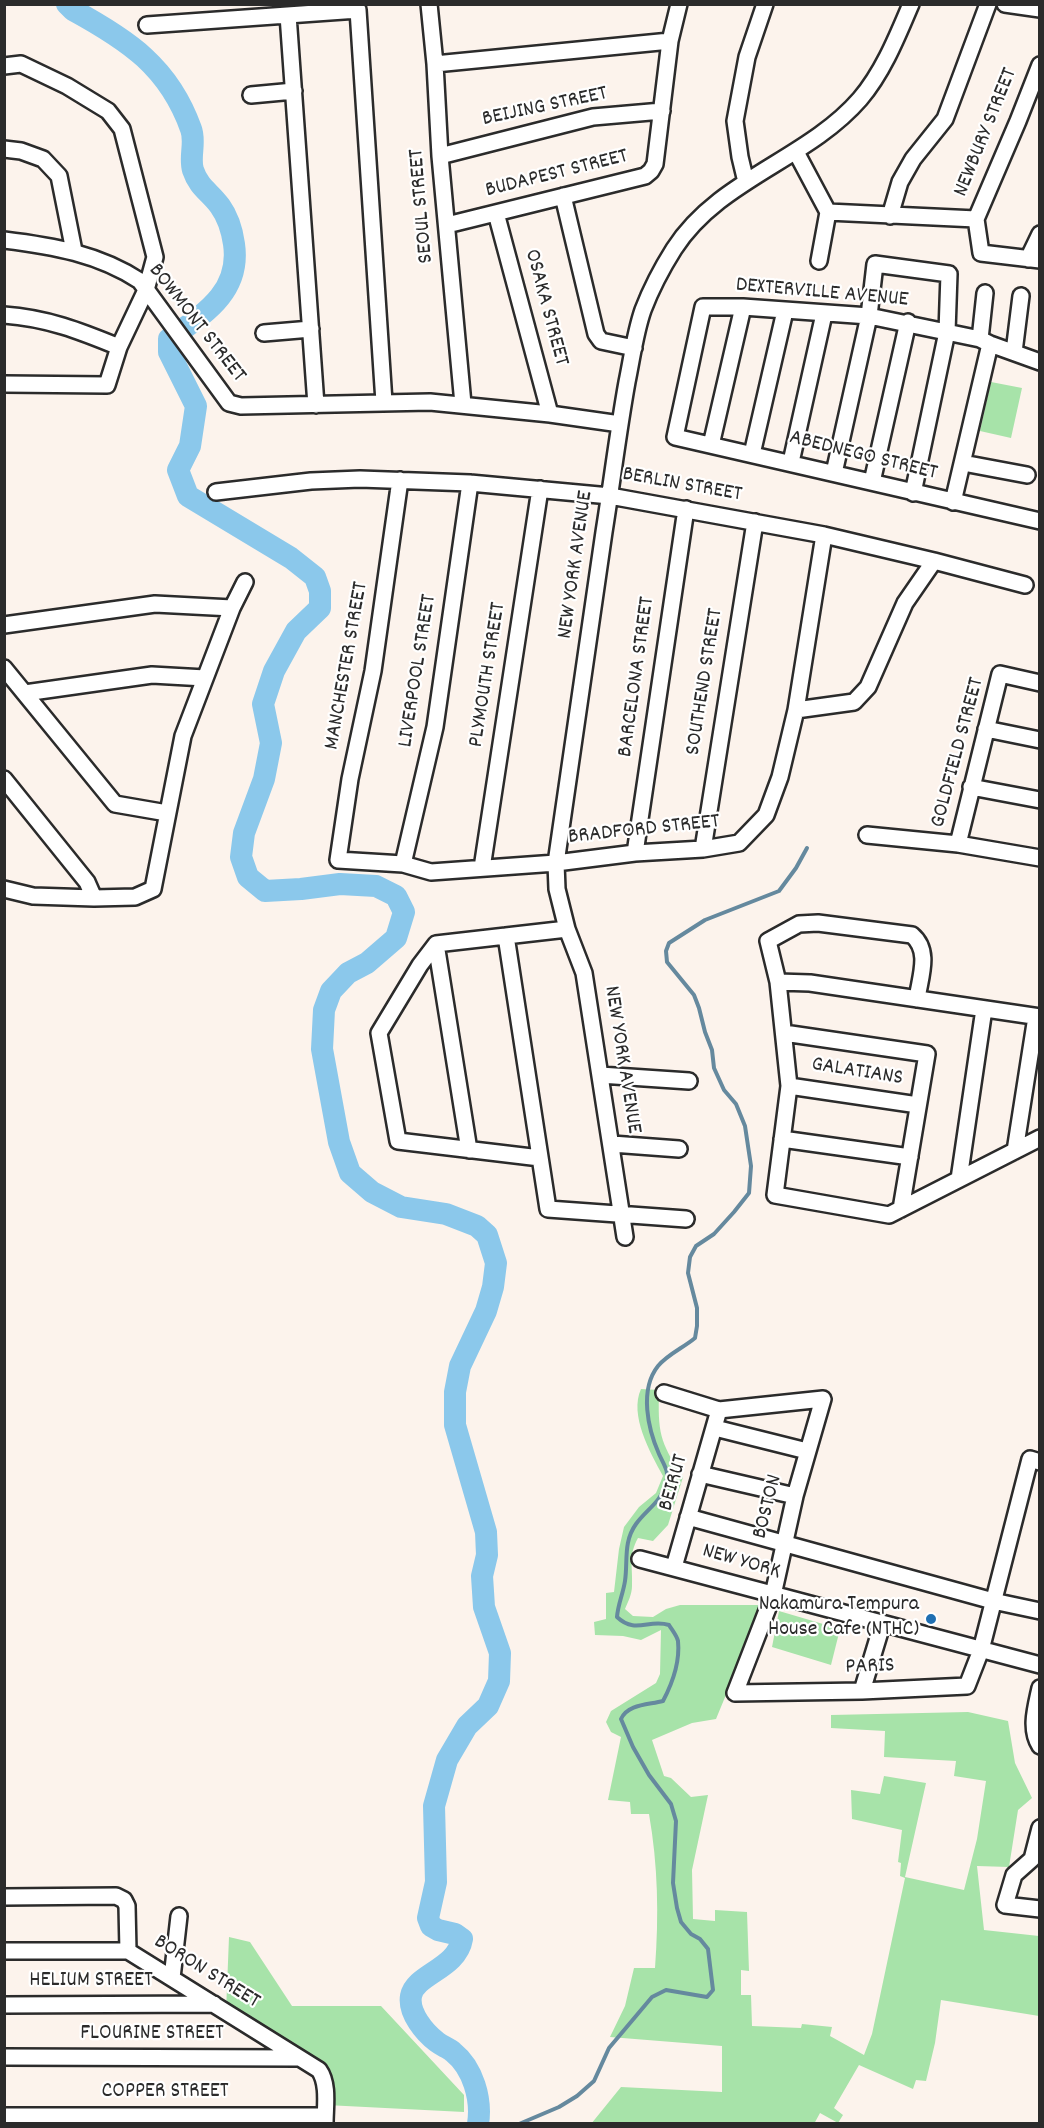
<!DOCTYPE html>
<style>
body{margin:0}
#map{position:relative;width:1044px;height:2128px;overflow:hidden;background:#fcf3ec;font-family:Dekko,sans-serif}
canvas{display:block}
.frame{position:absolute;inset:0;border:6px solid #2b2b2b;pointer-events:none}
</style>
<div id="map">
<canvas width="1044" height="2128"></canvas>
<div class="frame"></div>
</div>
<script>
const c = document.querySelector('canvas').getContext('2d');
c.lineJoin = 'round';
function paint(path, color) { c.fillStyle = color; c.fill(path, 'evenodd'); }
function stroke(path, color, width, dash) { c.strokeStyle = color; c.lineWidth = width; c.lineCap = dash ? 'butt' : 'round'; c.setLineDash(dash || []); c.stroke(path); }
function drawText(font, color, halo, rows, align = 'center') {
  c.font = font + ' Dekko,sans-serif'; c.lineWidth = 4.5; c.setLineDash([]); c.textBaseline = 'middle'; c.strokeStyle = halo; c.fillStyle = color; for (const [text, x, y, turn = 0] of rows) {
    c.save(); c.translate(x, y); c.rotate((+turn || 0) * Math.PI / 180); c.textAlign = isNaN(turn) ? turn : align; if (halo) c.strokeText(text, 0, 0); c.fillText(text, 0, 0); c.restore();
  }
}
const green = new Path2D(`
 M 991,382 L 1022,388 L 1011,438 L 980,431 Z
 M 641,1389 L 659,1390 C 658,1432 659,1441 683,1477 L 668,1525 L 653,1541 L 638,1538 C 628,1556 633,1566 632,1586 C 632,1594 628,1602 625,1609 L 633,1616 L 653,1617 L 666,1609 L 680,1605 L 763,1605 L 716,1719 L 692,1723 L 652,1740 L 664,1776 L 671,1778 L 691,1797 L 708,1795 L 692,1870 L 693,1919 L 715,1921 L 715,1910 L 747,1912 L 749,1971 L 741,1970 L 741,1995 L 751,1995 L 752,2026 L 801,2028 L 802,2024 L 832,2027 L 830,2036 L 864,2055 L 872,2034 L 905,1878 L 900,1876 L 901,1863 L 898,1862 L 902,1830 L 852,1819 L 851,1790 L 880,1794 L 884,1776 L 926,1783 L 905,1877 L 964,1890 L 977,1839 L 986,1781 L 954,1776 L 956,1761 L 884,1757 L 885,1731 L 831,1728 L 831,1715 L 968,1712 L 1008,1721 L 1015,1763 L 1032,1798 L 1018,1810 L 1009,1867 L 977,1866 L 984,1930 L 1039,1936 L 1039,2016 L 941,2000 L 935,2043 L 926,2081 L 916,2080 L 913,2089 L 859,2065 L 834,2108 L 843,2115 L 838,2123 L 820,2113 L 814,2124 L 591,2124 L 621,2087 L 722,2092 L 722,2046 L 610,2037 L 625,2006 L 634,1968 L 655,1968 C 659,1916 658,1865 649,1814 L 631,1814 L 630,1802 L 608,1800 L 621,1737 L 611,1732 L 606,1722 L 611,1711 L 656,1683 L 660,1674 L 661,1630 L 641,1640 L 623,1636 L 595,1635 L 594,1622 L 606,1619 L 606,1593 L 614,1592 L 619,1549 L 624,1527 L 639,1507 L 656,1493 L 663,1476 C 650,1452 629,1415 641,1389 Z
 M 779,1611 L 840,1629 L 831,1665 L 772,1647 Z
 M 229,1937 L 250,1942 L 292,2006 L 381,2006 L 464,2095 L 464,2112 L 326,2105 L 325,2076 L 226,2012 Z`);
const stream = new Path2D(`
 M 519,2124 L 559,2107 L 577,2096 L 594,2081 L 609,2048 L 652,1997 L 666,1990 L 707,1997 L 713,1990 L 708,1949 L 700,1939 L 691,1934 L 681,1922 L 677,1908 L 673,1883 L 676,1821 L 671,1804 L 649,1775 L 633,1747 L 621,1719 C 628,1704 648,1705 663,1701 C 672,1684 680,1661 678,1641 C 677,1636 672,1630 669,1625 C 649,1618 636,1635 617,1617 C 618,1604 623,1594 625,1581 C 628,1561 623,1542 636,1524 C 646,1510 661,1502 666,1484 C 670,1472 664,1465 659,1454 C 648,1429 639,1390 658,1366 C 668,1354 683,1348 695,1338 L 697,1326 L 697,1308 L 688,1273 L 690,1257 L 696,1246 L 714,1234 L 734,1212 L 749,1193 L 751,1166 L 745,1126 L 736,1104 L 724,1090 L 714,1068 L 712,1050 L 705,1032 L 699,1008 L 694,995 L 667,962 L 666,951 L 669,943 L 705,920 L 779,891 L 796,868 L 807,848`);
const river = new Path2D(`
 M 67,4 L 73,10 C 128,40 169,67 191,129 C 196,142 189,157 193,170 C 199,188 210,192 220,206 C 228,217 232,230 234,244 C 241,292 204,314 169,339 L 169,352 L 196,406 L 190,446 L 178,470 L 188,496 L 291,558 L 315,577 L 320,591 L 320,608 L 296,631 L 274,671 L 263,704 L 271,743 L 264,779 L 244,833 L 241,857 L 248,877 L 265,891 L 301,889 L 340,884 L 376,886 L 396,896 L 404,912 L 396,938 L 367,963 L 348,973 L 331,991 L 324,1010 L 322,1049 L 339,1142 L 350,1173 L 372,1192 L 401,1207 L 446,1214 L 477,1226 L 487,1235 L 496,1263 L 493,1287 L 486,1311 L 460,1366 L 455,1392 L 455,1425 L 486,1532 L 487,1555 L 482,1576 L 484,1607 L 500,1653 L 499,1681 L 488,1706 L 467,1726 L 447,1760 L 434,1806 L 436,1882 L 428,1918 L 431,1926 L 438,1930 L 455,1934 L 462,1939 C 457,1969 415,1974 411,1996 C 408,2013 425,2033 437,2042 C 442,2046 449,2048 453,2052 C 473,2068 482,2099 478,2124`);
const minor = new Path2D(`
 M 429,4 L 435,64 L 440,156 L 463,404
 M 1005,4 L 1040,9
 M 288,15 L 316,405
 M 147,25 L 358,10 L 384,402
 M 435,64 L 670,41
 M 4,66 L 21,64 L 67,86 L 108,111 L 122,129 L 155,257 L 146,290 L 119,347 L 107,385 L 4,384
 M 251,95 L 294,91
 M 4,149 L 21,151 L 43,159 L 59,176 L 74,251
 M 796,152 L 828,212 L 976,219
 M 440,156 L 593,117 L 662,111
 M 746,182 L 740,157 L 735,121 L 747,57 L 765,4
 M 563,196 L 596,334 L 601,341 L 634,348
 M 496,213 L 550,414
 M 890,216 L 900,182 L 913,159 L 945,119 L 988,4
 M 976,219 L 1018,121 L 1040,65
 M 976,219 L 981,253 L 1040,260
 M 447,225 L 645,176 L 651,171 L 655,164 L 670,41 L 679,4
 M 4,240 C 53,246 99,254 140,281 L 229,403 L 241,406 L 430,402 L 550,414 L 620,424
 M 1028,259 L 1040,234
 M 819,261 L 828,212
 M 4,315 C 47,318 80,331 119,347
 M 264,333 L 311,329
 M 980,339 L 985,293
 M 1014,352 L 1021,296
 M 1040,362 L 990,344 L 980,339 L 869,316 L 743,307 L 703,307 L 675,437 L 1040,521
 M 711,445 L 743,307
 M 752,454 L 785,311
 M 791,462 L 824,314
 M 963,463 L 1027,475
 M 834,473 L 869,316 L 875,264 L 949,274 L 947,332 L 913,493
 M 400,480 L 373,671 L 350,779 L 338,860 L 403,864 L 431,872 L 556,863 L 635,853 L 703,849 L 739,843 L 766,815 L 780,777 L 796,710 L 824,535
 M 872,482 L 908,322
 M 216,492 L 311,481 L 360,479 L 470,483 L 610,496 L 824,535 L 934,561 L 1025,585
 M 953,502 L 990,344
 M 4,625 L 155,604 L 232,608
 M 4,668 L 115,804 L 167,813
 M 25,693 L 152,675 L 205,678
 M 796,710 L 854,702 L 868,687 L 905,603 L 934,561
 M 986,729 L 1040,740
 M 4,779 L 87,882 L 94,898
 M 971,787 L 1040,800
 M 867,835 L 958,844 L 1040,858
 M 958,844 L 1000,674 L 1040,683
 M 703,849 L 755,522
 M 635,853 L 686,509
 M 403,864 L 435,727 L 470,483
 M 482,868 L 540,489
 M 4,889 L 33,896 L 94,898 L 135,897 L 153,889 L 183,736 L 232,608 L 245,582
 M 506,936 L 548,1209 L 686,1219
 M 436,944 L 469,1150
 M 778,982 L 810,983 L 1040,1017
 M 917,999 C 920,977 931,951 912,935 L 818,923 L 799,924 L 768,941 L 778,982 L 789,1086 L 775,1195 L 889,1215 L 1040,1138
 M 784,1033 L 927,1054 L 901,1209
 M 600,1075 L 689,1081
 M 789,1086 L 918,1105
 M 782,1139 L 910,1157
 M 612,1144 L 679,1149
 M 1015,1151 L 1036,1017
 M 540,1158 L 398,1141 L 379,1033 L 420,965 L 436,944 L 567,929
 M 959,1179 L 984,1009
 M 625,1237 L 584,973 L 567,929 L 557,889 L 556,863 C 572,753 588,642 604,532 C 612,482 618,432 627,382 C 632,358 635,333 643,310 C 651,289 662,268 674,249 C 719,179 807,160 860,99 C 883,72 897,37 911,4
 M 664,1393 L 719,1410 L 823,1399 L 795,1496 L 773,1595 L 735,1693 L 862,1691 L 967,1686 L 981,1650 L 1030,1459 L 1040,1462
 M 715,1428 L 807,1451
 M 700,1474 L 795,1496
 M 688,1517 L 993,1601 L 1040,1611
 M 640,1559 L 1040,1665
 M 674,1567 L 719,1410
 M 1040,1688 C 1036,1707 1029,1729 1040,1746
 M 862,1691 L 882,1625
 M 1040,1828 L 1032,1859 L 1014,1875 L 1005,1905 L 1040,1909
 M 4,1897 L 116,1896 L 124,1900 L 127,1906 L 128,1951
 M 4,1951 L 128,1951 L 319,2070 C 329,2084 325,2107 325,2124
 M 172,1978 L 179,1916
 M 4,2005 L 214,2004
 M 4,2057 L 298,2058
 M 4,2116 L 325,2116`);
const markers = [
 [931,1619,6,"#1f6fb2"]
];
const streetNames = [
 ["BEIJING STREET",545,108,-12],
 ["NEWBURY STREET",987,133,-68],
 ["BUDAPEST STREET",557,175,-14],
 ["SEOUL STREET",423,206,-95],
 ["DEXTERVILLE AVENUE",822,294,5],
 ["OSAKA STREET",545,308,75],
 ["BOWMONT STREET",196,324,52],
 ["ABEDNEGO STREET",863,457,14],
 ["BERLIN STREET",682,486,10],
 ["NEW YORK AVENUE",577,565,-82],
 ["MANCHESTER STREET",348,666,-80],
 ["LIVERPOOL STREET",419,671,-81],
 ["PLYMOUTH STREET",489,675,-81],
 ["BARCELONA STREET",638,677,-82],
 ["SOUTHEND STREET",706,682,-81],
 ["GOLDFIELD STREET",959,753,-75],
 ["BRADFORD STREET",644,831,-6],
 ["NEW YORK AVENUE",621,1060,81],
 ["GALATIANS",857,1073,9],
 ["BEIRUT",675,1483,-74],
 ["BOSTON",769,1507,-76],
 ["NEW YORK",741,1563,16],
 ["PARIS",870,1668,-2],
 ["BORON STREET",206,1973,32],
 ["HELIUM STREET",91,1982],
 ["FLOURINE STREET",152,2035],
 ["COPPER STREET",165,2093]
];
const poiNames = [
 ["Nakamura Tempura",919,1606],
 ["House Cafe (NTHC)",919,1631]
];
paint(green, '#a7e3a9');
stroke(stream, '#65899e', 4);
stroke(river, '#8bc8eb', 22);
stroke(minor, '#2b2b2b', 20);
stroke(minor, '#fff', 15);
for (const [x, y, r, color] of markers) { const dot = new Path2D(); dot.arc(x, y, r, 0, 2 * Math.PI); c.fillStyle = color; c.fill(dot); stroke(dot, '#fff', 2); }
drawText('22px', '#2b2b2b', '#fff', streetNames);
drawText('22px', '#2b2b2b', '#fff', poiNames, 'right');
</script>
